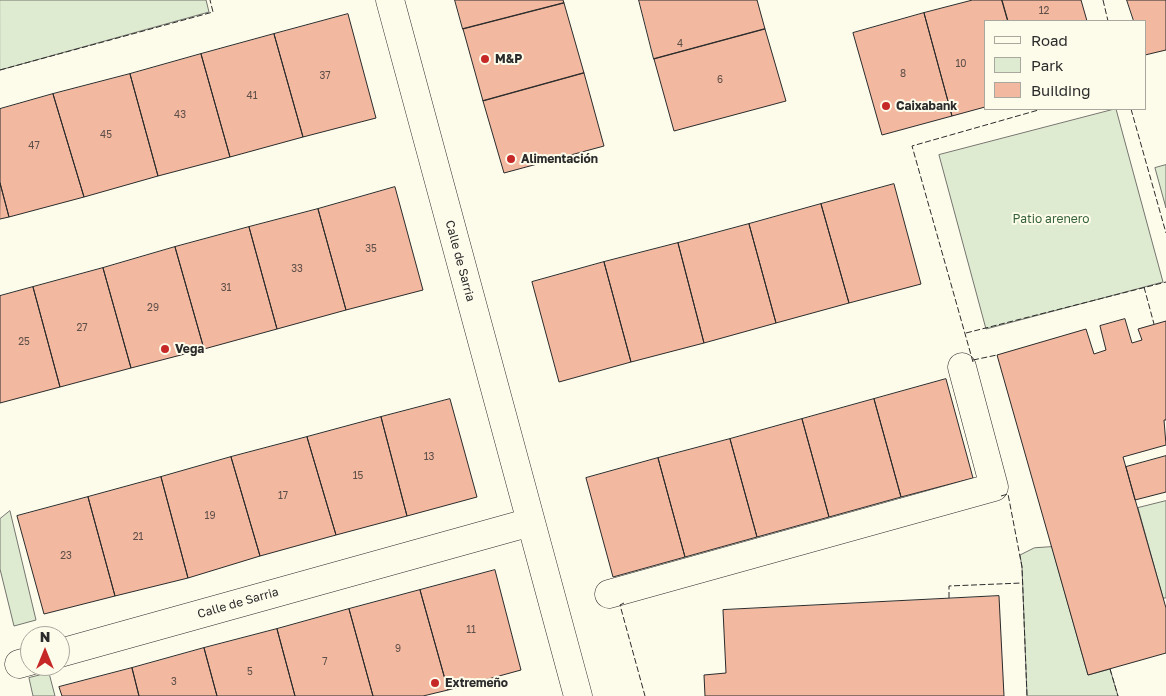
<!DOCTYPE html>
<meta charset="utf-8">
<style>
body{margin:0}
#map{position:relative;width:1166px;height:696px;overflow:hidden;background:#fdfbea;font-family:"Golos Text",sans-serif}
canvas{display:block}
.legend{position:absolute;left:984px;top:20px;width:162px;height:90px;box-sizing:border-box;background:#fdfbea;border:1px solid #a9a89e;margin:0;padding:6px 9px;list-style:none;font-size:15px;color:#2b2b2b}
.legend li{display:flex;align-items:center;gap:10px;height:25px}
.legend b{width:25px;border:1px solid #a9a89e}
.north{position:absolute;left:20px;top:626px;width:50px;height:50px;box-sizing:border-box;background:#fdfbea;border:1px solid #a9a89e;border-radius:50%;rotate:0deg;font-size:14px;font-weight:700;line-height:20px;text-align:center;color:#2b2b2b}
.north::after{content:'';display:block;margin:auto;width:18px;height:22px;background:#c62828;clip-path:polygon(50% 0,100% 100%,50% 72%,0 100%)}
</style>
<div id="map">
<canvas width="1166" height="696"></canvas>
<ul class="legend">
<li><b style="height:6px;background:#fdfbea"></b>Road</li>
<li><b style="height:14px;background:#deebd1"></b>Park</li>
<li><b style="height:14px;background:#f2b8a0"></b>Building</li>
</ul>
<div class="north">N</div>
</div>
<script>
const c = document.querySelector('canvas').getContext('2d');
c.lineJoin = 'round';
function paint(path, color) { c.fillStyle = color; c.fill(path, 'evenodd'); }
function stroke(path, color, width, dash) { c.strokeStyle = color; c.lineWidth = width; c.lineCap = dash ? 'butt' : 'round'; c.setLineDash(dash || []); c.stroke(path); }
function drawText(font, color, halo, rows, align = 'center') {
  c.font = font + ' "Golos Text",sans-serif'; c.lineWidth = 4; c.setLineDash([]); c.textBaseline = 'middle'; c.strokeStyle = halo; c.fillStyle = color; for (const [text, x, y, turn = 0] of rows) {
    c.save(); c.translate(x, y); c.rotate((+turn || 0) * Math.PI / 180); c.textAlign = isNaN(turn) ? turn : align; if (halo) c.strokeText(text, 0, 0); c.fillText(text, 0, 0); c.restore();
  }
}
const green = new Path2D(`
 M 0,0 L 206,0 L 209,12 L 0,70 Z
 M 1116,109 L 1163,282 L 986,329 L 939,155 Z
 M 1166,165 L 1166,208 L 1155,168 Z
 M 1166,501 L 1166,598 L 1163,598 L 1138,508 Z
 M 10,511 L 36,620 L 14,626 L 0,569 L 0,519 Z
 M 1052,547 L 1088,675 L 1110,669 L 1118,696 L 1027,696 L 1022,567 L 1020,555 L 1034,548 Z
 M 49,673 L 55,696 L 33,696 L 29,678 Z`);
const building = new Path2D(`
 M 455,0 L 563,0 L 564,3 L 463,29 Z
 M 639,0 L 757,0 L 765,29 L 654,59 Z
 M 973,0 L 1002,0 L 1008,21 L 985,21 L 985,107 L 952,116 L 924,13 Z
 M 1002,0 L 1081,0 L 1087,21 L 1008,21 Z
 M 1127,0 L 1166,0 L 1166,50 L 1145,55 L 1145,21 L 1134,21 Z
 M 564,3 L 584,73 L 483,101 L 463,29 Z
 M 924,13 L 952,116 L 882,135 L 853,33 Z
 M 348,14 L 376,118 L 303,137 L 274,34 Z
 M 765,29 L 786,101 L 674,131 L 654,59 Z
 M 274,34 L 303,137 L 230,157 L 201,54 Z
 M 201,54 L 230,157 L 158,176 L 130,74 Z
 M 584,73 L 604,146 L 504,173 L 483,101 Z
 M 130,74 L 158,176 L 84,197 L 53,94 Z
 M 53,94 L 84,197 L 9,217 L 0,183 L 0,109 Z
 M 0,183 L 9,217 L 0,219 Z
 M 894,184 L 921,284 L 849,303 L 821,204 Z
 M 395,187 L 423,290 L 346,310 L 318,209 Z
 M 821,204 L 849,303 L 776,323 L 749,224 Z
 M 318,209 L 346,310 L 277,329 L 249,227 Z
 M 749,224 L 776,323 L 704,343 L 678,243 Z
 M 249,227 L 277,329 L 204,349 L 175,247 Z
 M 678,243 L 704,343 L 631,362 L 604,262 Z
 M 175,247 L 204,349 L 131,368 L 103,268 Z
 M 604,262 L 631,362 L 559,382 L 532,282 Z
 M 103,268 L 131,368 L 60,387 L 33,287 Z
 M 33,287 L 60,387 L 0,403 L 0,296 Z
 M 1125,319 L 1132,343 L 1142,340 L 1138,329 L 1166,321 L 1166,420 L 1164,420 L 1166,445 L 1123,457 L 1166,608 L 1166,653 L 1088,675 L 997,355 L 1086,329 L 1094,354 L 1106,350 L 1100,326 Z
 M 946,379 L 973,478 L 901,497 L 874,399 Z
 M 450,399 L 477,497 L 407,516 L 381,417 Z
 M 874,399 L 901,497 L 829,517 L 802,419 Z
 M 381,417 L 407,516 L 336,535 L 307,437 Z
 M 802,419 L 829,517 L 757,537 L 730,439 Z
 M 307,437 L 336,535 L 260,556 L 231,457 Z
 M 730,439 L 757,537 L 685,557 L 658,458 Z
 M 1166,456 L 1166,492 L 1135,500 L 1126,467 Z
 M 231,457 L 260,556 L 188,578 L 161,477 Z
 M 658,458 L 685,557 L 613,577 L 586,478 Z
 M 161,477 L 188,578 L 115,596 L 88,497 Z
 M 88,497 L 115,596 L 44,614 L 17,516 Z
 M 495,570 L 521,670 L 448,690 L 420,590 Z
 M 420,590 L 448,690 L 423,696 L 373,696 L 349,609 Z
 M 999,596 L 1004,696 L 705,696 L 704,675 L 726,673 L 723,610 Z
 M 349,609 L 373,696 L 295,696 L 277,629 Z
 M 277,629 L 295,696 L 217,696 L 204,648 Z
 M 204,648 L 217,696 L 139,696 L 132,668 Z
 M 132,668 L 139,696 L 62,696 L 59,687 Z`);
const minor = new Path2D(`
 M 390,0 L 578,696
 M 609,594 L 994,487 L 962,367
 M 60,653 L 531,522
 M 19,664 L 30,661`);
const fence = new Path2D(`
 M 1103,0 L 1108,21
 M 0,70 L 213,12 L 210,0
 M 1131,109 L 1166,233
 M 1144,287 L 1154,324
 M 966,333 L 1166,282
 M 973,360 L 997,355
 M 973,362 L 912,146 L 1042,109
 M 1001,496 L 1008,494 L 1022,567 L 1027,696
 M 949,598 L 949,586 L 1022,583
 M 624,603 L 620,605 L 645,696
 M 1110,669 L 1118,696`);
const markers = [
 [485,59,5,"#c62828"],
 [886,106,5,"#c62828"],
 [511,159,5,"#c62828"],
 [165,349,5,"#c62828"],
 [435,683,5,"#c62828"]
];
const numberNames = [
 ["12",1044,11],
 ["4",680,44],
 ["10",961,64],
 ["8",903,74],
 ["37",325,76],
 ["6",720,80],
 ["41",252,96],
 ["43",180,115],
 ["45",106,135],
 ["47",34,146],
 ["35",371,249],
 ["33",297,269],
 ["31",226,288],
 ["29",153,308],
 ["27",82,328],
 ["25",24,342],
 ["13",429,457],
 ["15",358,476],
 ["17",283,496],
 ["19",210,516],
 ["21",138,537],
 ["23",66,556],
 ["11",471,630],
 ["9",398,649],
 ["7",325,662],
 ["5",250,672],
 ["3",174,682]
];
const poiNames = [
 ["M&P",495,59],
 ["Caixabank",896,106],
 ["Alimentación",521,159],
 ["Vega",175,349],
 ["Extremeño",445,683]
];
const parkNames = [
 ["Patio arenero",1051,219]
];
const streetNames = [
 ["Calle de Sarria",460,261,75],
 ["Calle de Sarria",238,603,-16]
];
paint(green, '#deebd1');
stroke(green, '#74746e', 1);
paint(building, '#f2b8a0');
stroke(building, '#2b2b2b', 1);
stroke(minor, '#2b2b2b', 29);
stroke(minor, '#fdfbea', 28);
stroke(fence, '#2b2b2b', 1, [6, 2.5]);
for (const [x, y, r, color] of markers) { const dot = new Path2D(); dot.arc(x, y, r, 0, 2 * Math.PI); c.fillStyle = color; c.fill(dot); stroke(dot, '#fdfbea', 2); }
drawText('10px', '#5d4e48', null, numberNames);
drawText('bold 12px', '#2b2b2b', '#fdfbea', poiNames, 'left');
drawText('12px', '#34623c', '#fdfbea', parkNames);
drawText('12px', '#2b2b2b', '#fdfbea', streetNames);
</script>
